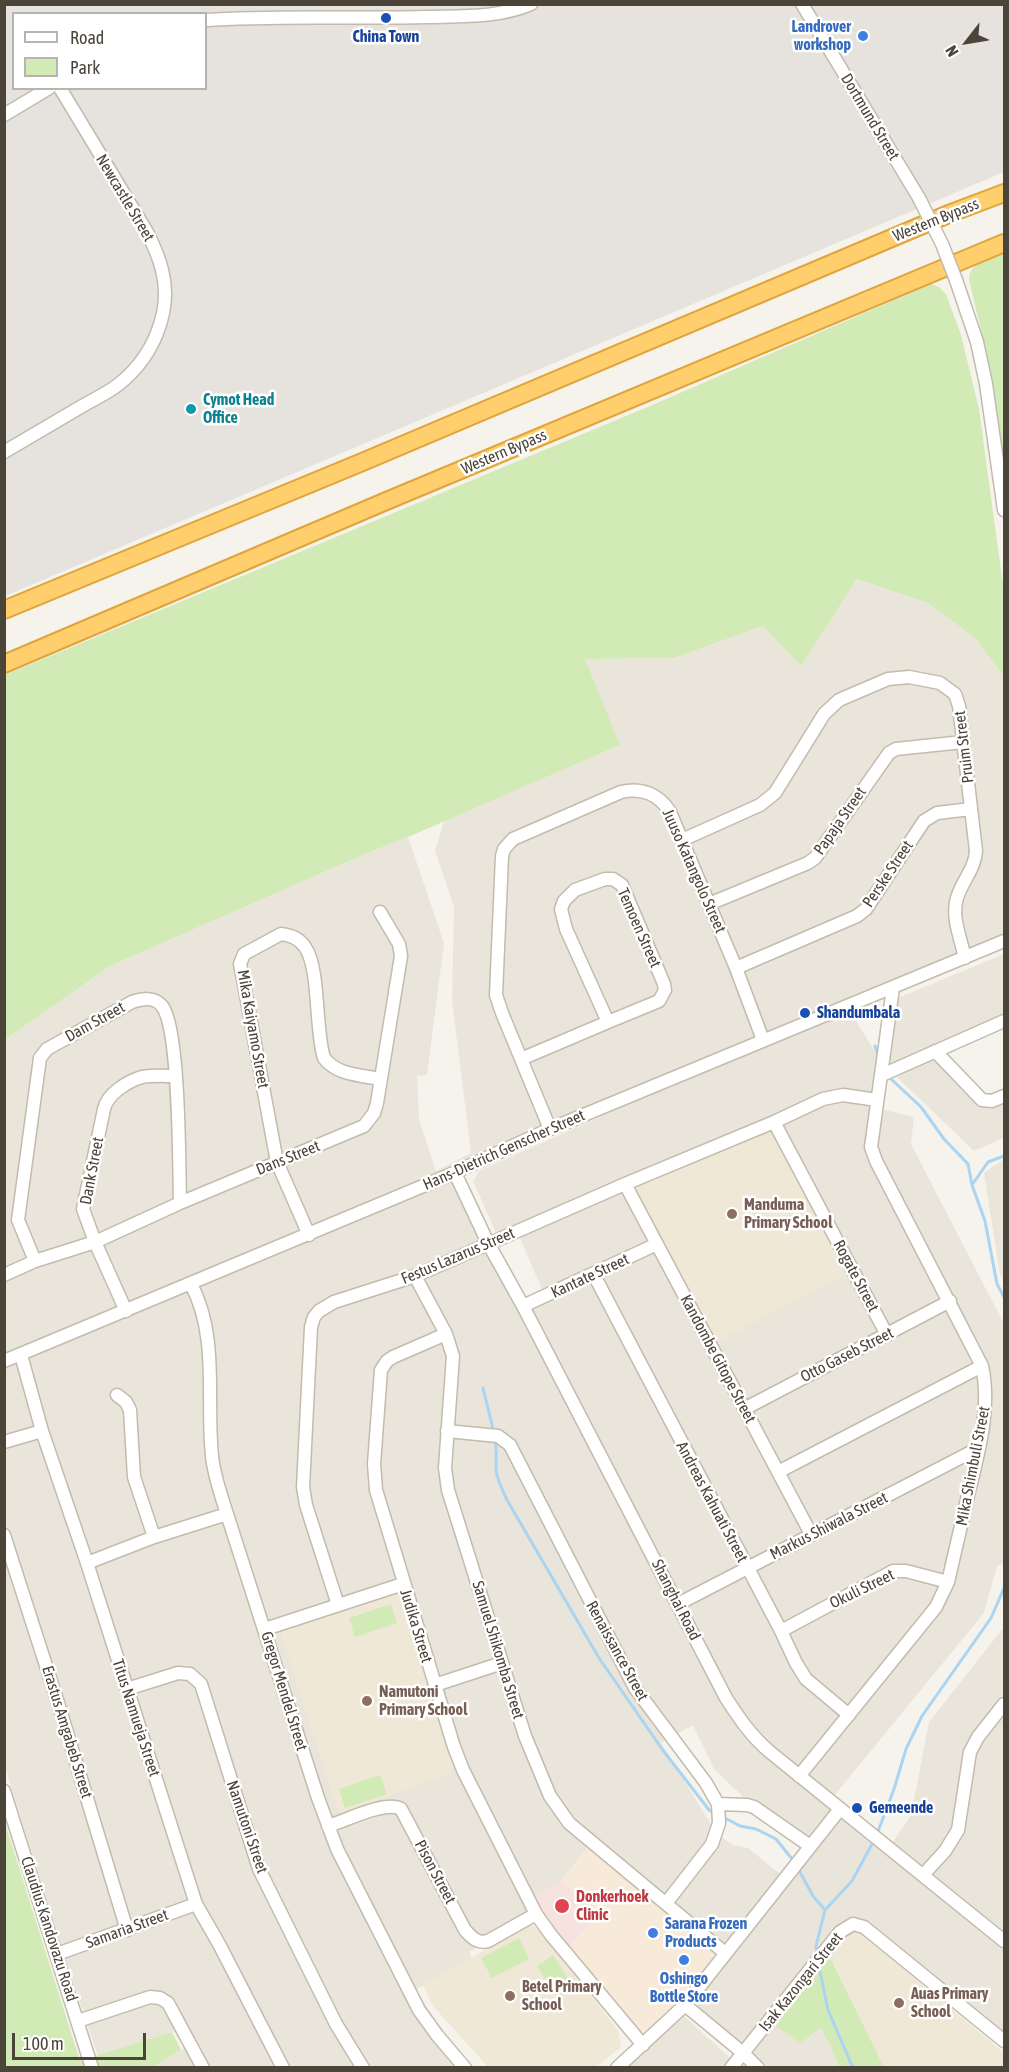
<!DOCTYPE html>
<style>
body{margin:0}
#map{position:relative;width:1009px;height:2072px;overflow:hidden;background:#f6f3ec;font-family:"Asap Condensed",sans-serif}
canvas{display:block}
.frame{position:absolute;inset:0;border:6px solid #4b4439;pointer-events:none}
.legend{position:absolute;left:12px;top:12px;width:195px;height:78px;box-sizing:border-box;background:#fff;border:2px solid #b7b4b0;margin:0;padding:8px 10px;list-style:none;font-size:18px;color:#4b4439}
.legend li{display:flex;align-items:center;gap:12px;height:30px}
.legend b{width:30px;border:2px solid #b7b4b0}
.north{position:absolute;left:937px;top:12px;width:60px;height:60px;-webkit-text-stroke:4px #fff;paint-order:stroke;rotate:239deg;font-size:16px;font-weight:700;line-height:24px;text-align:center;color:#4b4439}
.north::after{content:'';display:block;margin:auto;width:21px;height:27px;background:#4b4439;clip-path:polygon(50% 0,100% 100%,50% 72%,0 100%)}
.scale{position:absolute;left:12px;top:2033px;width:134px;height:27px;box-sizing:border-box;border:3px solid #4b4439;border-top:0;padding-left:8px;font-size:18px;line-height:21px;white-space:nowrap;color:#4b4439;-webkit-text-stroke:4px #fff;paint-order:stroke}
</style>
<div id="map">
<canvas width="1009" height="2072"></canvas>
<div class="frame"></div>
<ul class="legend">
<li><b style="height:8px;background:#fff"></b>Road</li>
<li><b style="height:16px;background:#d2eab5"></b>Park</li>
</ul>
<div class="north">N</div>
<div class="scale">100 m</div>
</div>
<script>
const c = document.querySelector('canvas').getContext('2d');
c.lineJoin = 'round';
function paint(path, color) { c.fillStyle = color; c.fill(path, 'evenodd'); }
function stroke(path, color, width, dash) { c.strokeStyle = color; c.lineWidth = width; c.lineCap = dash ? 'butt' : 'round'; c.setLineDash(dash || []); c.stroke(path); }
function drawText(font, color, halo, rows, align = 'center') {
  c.font = font + ' "Asap Condensed",sans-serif'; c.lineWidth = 5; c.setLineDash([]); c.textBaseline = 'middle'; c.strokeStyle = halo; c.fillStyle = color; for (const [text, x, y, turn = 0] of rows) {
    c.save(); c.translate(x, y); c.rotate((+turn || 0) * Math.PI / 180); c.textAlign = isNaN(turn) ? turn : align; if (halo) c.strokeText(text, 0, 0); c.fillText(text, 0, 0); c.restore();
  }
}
const residential = new Path2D(`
 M 857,579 L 928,603 L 975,638 L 1004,677 L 1004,936 L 765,1034 L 455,1173 L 741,1721 L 840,1809 L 810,1846 L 754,1807 L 714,1769 L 693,1725 L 661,1743 L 717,1834 L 733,1845 L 748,1848 L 785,1878 L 728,1948 L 592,1842 L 562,1880 L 529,1899 L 536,1914 L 469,1952 L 472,1958 L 412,1992 L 465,2067 L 157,2067 L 155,2065 L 190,2045 L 181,2029 L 98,2056 L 59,1941 L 5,1767 L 4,1049 L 6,1039 L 110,966 L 365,854 L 408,837 L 444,943 L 427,1075 L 417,1076 L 419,1119 L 436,1171 L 471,1153 L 452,1001 L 454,907 L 435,851 L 444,821 L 620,745 L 584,659 L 674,658 L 763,626 L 801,666 Z
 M 1004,954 L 1004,1016 L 888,1069 L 898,998 Z
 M 850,1011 L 878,1057 L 876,1108 L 914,1117 L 911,1144 L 1004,1324 L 1004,1562 L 997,1566 L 984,1613 L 833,1797 L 770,1748 L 745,1716 L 717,1670 L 529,1309 L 547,1301 L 515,1226 L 496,1233 L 473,1181 L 479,1171 L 678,1082 Z
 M 935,1058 L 975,1098 L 995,1108 L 1004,1104 L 1004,1138 L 974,1151 L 895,1075 Z
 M 1004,1159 L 1004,1282 L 1000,1274 L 984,1173 Z
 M 1004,1627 L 1004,1934 L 892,1843 L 911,1815 L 929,1722 Z
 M 842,1815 L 1004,1947 L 1004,2042 L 864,1927 L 843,1929 L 819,2027 L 831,2047 L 839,2067 L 767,2067 L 751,2051 L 692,2003 Z
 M 683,2015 L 731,2059 L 732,2068 L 624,2068 Z`);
const commercial = new Path2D(`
 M 588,1846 L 716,1955 L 652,2031 L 638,2032 L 569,1948 L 597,1915 L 562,1880 Z`);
const industrial = new Path2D(`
 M 5,5 L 1004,5 L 1004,172 L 5,596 ZM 14,14 L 206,14 L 206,88 L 14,88 Z`);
const education = new Path2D(`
 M 774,1122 L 854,1271 L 710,1345 L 625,1184 Z
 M 394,1593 L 401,1597 L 454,1766 L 451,1773 L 341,1813 L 337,1809 L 281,1635 L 283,1629 Z
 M 530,1925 L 538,1928 L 618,2030 L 621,2047 L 596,2067 L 488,2067 L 433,2006 L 423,1985 Z
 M 855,1932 L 862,1934 L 1004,2053 L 1004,2067 L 884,2067 L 829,1954 L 844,1937 Z`);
const medical = new Path2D(`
 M 562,1880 L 597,1915 L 569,1948 L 554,1935 L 532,1897 Z`);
const green = new Path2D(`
 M 1004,253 L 1004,459 L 989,363 L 969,280 C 969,262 990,259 1004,253 Z
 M 931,284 L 939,287 L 946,294 L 961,335 L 979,409 L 1004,593 L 1004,677 L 975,638 L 928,603 L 857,579 L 801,666 L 763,626 L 674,658 L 585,659 L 620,745 L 408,837 L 365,854 L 110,966 L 6,1039 L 5,1049 L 5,675 L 650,406 Z
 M 391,1604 L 397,1623 L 355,1637 L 349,1618 Z
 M 380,1775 L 387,1794 L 345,1808 L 339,1789 Z
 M 4,1820 L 80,2061 L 172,2032 L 181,2050 L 156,2065 L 157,2067 L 5,2067 Z
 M 519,1938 L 529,1959 L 492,1978 L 481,1958 Z
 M 826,1949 L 884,2067 L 839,2067 L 831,2047 L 820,2028 L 800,2043 L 769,2021 Z
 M 553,1955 L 574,1988 L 558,1999 L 537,1966 Z`);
const stream = new Path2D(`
 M 875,1046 L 879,1058
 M 891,1079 L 921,1107 L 944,1139 L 968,1164 L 972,1185 L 985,1221 L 997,1284 L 1004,1297
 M 972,1185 L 988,1162 L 1004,1156
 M 483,1388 L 494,1433
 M 495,1439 C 497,1449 496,1458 496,1468 C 496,1479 503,1490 507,1500 L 599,1658 L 662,1749 L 709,1810 L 715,1813
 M 723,1817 L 740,1826 L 756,1829 L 776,1839 L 792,1859
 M 877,1834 L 894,1789 L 906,1749 L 922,1716 L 991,1618 L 1004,1588
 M 800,1872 L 813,1896 L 825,1910
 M 817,1954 L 816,1946 L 825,1910 L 852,1881 L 872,1844
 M 819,1967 L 828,2010 L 853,2068`);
const minor = new Path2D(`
 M 802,4 L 919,198
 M 206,20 C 279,15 353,19 427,17 C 462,16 498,18 531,4
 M 4,115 L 49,88
 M 956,280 L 977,342 L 986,384 L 1004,510
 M 4,452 C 31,436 57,421 84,405 C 95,399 109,392 119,384 C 152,358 173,312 162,270 C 159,257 153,244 147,232 L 60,88
 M 682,840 L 760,805 L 775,793 L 824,714 L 839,700 L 888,679 L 909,677 L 940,683 L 955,694 L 959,706 L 976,851 C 975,869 962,881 957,898 C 951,917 961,939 965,958
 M 605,879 L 613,879 L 622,885 L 664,984 L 665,990 L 659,1001 L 608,1022 L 566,929 L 561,909 L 564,901 L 575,890 Z
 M 709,904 L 808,863 L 815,858 L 889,753 L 896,749 L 963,742
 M 736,968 L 857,916 L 866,909 L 924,821 L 937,813 L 971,809
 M 935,1051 L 982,1100 L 992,1101 L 1004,1096
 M 521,1059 L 608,1022
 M 882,1075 L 1004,1021
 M 774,1122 L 887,1335
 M 550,1129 L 502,1013 L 496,995 L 502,856 L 504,849 L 513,839 L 621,792 C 641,787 659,794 670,812 L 736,968 L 763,1040
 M 455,1173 L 488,1243 L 523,1306 L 726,1698 C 739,1718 751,1736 770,1752 L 1004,1941
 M 625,1184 L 811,1534
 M 309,1235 L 277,1162 L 242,974 L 240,964 L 244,954 L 281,934 C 291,935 299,938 305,947 C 320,968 315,1030 324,1058 C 337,1075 360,1075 380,1079
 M 35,1261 L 18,1220 L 40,1058 L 47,1049 L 132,1002 C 142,999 154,996 162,1006 C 180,1028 179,1168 180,1203
 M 4,1275 L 35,1261 L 95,1242 L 180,1203 L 364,1126 L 374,1113 L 377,1103 L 401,956 L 399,944 L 380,912
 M 594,1275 L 781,1631 L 796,1663 L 806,1679 L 849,1715
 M 415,1276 L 446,1334 L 453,1356 L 445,1468 L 448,1490 L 525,1736 L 550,1796 L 569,1823 L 725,1953
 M 191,1284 C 219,1337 206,1398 212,1456 C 214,1476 221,1495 227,1514 L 318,1798 L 337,1849 L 419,2010 L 437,2035 L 465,2068
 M 523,1306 L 657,1244
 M 126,1311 L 95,1242 L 83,1209 L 104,1109 C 107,1094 128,1081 142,1077 C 153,1075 165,1076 176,1076
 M 446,1334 L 393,1357 L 387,1361 L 381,1370 L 374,1464 L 376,1490 L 454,1747 L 463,1770 L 536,1914 L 551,1935 L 643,2045
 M 21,1355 L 42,1431 L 87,1563 L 196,1904 L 219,1944 L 283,2068
 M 4,1361 L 447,1176 L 550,1129 L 1004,941
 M 117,1395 L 126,1402 L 130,1410 L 134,1477 L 154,1537
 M 744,1409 L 950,1301
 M 447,1431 L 498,1436 L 510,1445 L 635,1688 L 706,1783 L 718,1804 L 719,1823 L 712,1844 L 667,1902
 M 4,1442 L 42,1431
 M 778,1472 L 982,1366
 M 4,1535 L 58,1703 L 127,1930
 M 87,1563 L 154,1537 L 227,1514
 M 678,1604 L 979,1448
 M 338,1605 L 306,1505 L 303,1487 L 311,1327 L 314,1317 L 319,1311 L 334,1302 L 415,1276 L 625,1184 L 774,1122 L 823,1099 L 843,1095 L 877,1100
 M 265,1629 L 403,1584
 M 781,1631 L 893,1571 L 906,1571 L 948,1582
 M 435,1685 L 502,1663
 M 127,1689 L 178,1673 L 190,1674 L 201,1684 L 259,1869 L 336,2024 L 363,2068
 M 799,1776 L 936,1607 L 948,1582 C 955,1551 962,1521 969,1491 C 979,1451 991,1407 982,1366 L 876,1161 L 871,1147 L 893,988
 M 4,1791 L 92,2068
 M 718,1804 L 747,1805 L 754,1807 L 810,1846
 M 328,1826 C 345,1821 386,1800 401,1809 L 465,1930 C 472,1938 478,1944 488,1941 L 536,1914
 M 923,1875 L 945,1851 L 958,1830 L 970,1752 L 978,1737 L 1004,1704
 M 57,1954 L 196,1904
 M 685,2005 L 743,2053 L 758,2068
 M 78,2021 L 150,1997 L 160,1998 L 168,2003 L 203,2068
 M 617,2068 L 685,2005 L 840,1809
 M 731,2068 L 840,1932 L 853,1924 L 864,1927 L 1004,2041`);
const highway = new Path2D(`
 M 4,610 L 360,463 L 951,213 L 1004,193
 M 4,664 L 384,502 L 1004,243`);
const minorBridge = new Path2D(`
 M 919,198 L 942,244 L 956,280`);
const markers = [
 [386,18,6,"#1a4fb4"],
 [863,36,6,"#3f7fe0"],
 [191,409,6,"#0f9aa8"],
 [805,1013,6,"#1a4fb4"],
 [732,1214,6,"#8d6e63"],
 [367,1701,6,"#8d6e63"],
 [857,1808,6,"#1a4fb4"],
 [562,1906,8,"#e0444e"],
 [653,1933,6,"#3f7fe0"],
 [684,1960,6,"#3f7fe0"],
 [510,1996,6,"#8d6e63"],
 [899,2003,6,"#8d6e63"]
];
const shopNames = [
 ["Landrover",851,27],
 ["workshop",851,45],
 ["Sarana Frozen",665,1924,"left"],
 ["Products",665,1942,"left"],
 ["Oshingo",684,1979,"center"],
 ["Bottle Store",684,1997,"center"]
];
const transitNames = [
 ["China Town",386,37,"center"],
 ["Shandumbala",817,1013],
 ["Gemeende",869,1808]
];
const streetNames = [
 ["Dortmund Street",870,117,59],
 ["Newcastle Street",125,198,59],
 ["Western Bypass",936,220,-22],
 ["Western Bypass",504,452,-23],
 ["Pruim Street",964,747,-97],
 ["Papaja Street",840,821,-55],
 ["Juuso Katangolo Street",694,871,66],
 ["Perske Street",888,874,-56],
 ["Temoen Street",639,928,66],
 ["Dam Street",95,1022,-29],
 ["Mika Kaiyamo Street",253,1029,80],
 ["Hans-Dietrich Genscher Street",504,1150,-24],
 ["Dans Street",288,1158,-22],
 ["Dank Street",92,1171,-79],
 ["Festus Lazarus Street",458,1256,-23],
 ["Kantate Street",590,1276,-25],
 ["Rogate Street",856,1276,62],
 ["Otto Gaseb Street",847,1355,-27],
 ["Kandombe Gitope Street",718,1359,62],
 ["Mika Shimbuli Street",973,1466,-79],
 ["Andreas Kahuati Street",712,1502,62],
 ["Markus Shiwala Street",829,1526,-27],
 ["Okuli Street",862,1589,-26],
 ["Shanghai Road",676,1600,63],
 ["Judika Street",416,1626,73],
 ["Samuel Shikomba Street",498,1650,73],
 ["Renaissance Street",617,1651,61],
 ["Gregor Mendel Street",284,1691,73],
 ["Titus Namueja Street",136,1718,72],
 ["Erastus Amgabeb Street",67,1732,73],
 ["Namutoni Street",247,1827,71],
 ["Pison Street",435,1872,62],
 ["Claudius Kandovazu Road",49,1929,72],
 ["Samaria Street",127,1929,-20],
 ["Isak Kazongari Street",801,1982,-51]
];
const cultureNames = [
 ["Cymot Head",203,400],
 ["Office",203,418]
];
const educationNames = [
 ["Manduma",744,1205],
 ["Primary School",744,1223],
 ["Namutoni",379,1692],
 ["Primary School",379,1710],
 ["Betel Primary",522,1987],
 ["School",522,2005],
 ["Auas Primary",911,1994],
 ["School",911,2012]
];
const healthNames = [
 ["Donkerhoek",576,1897],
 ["Clinic",576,1915]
];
paint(residential, '#eae5da');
paint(commercial, '#f7ead8');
paint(industrial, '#e6e2dd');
paint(education, '#efe8d6');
paint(medical, '#f6e3e0');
paint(green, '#d2eab5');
stroke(stream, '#a9d4f2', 3);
stroke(minor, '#c2bbae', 15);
stroke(highway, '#e0a43c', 20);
stroke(minor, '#fff', 12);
stroke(highway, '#ffcf6e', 16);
stroke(minorBridge, '#c2bbae', 15, []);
stroke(minorBridge, '#fff', 12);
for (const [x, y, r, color] of markers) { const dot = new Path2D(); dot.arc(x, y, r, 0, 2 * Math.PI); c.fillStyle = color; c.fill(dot); stroke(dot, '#fff', 2); }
drawText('bold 16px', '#366cbe', '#fff', shopNames, 'right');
drawText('bold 16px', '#164399', '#fff', transitNames, 'left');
drawText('16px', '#4b4439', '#fff', streetNames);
drawText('bold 16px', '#0d838f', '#fff', cultureNames, 'left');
drawText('bold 16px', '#785e54', '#fff', educationNames, 'left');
drawText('bold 16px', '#be3a42', '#fff', healthNames, 'left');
</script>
